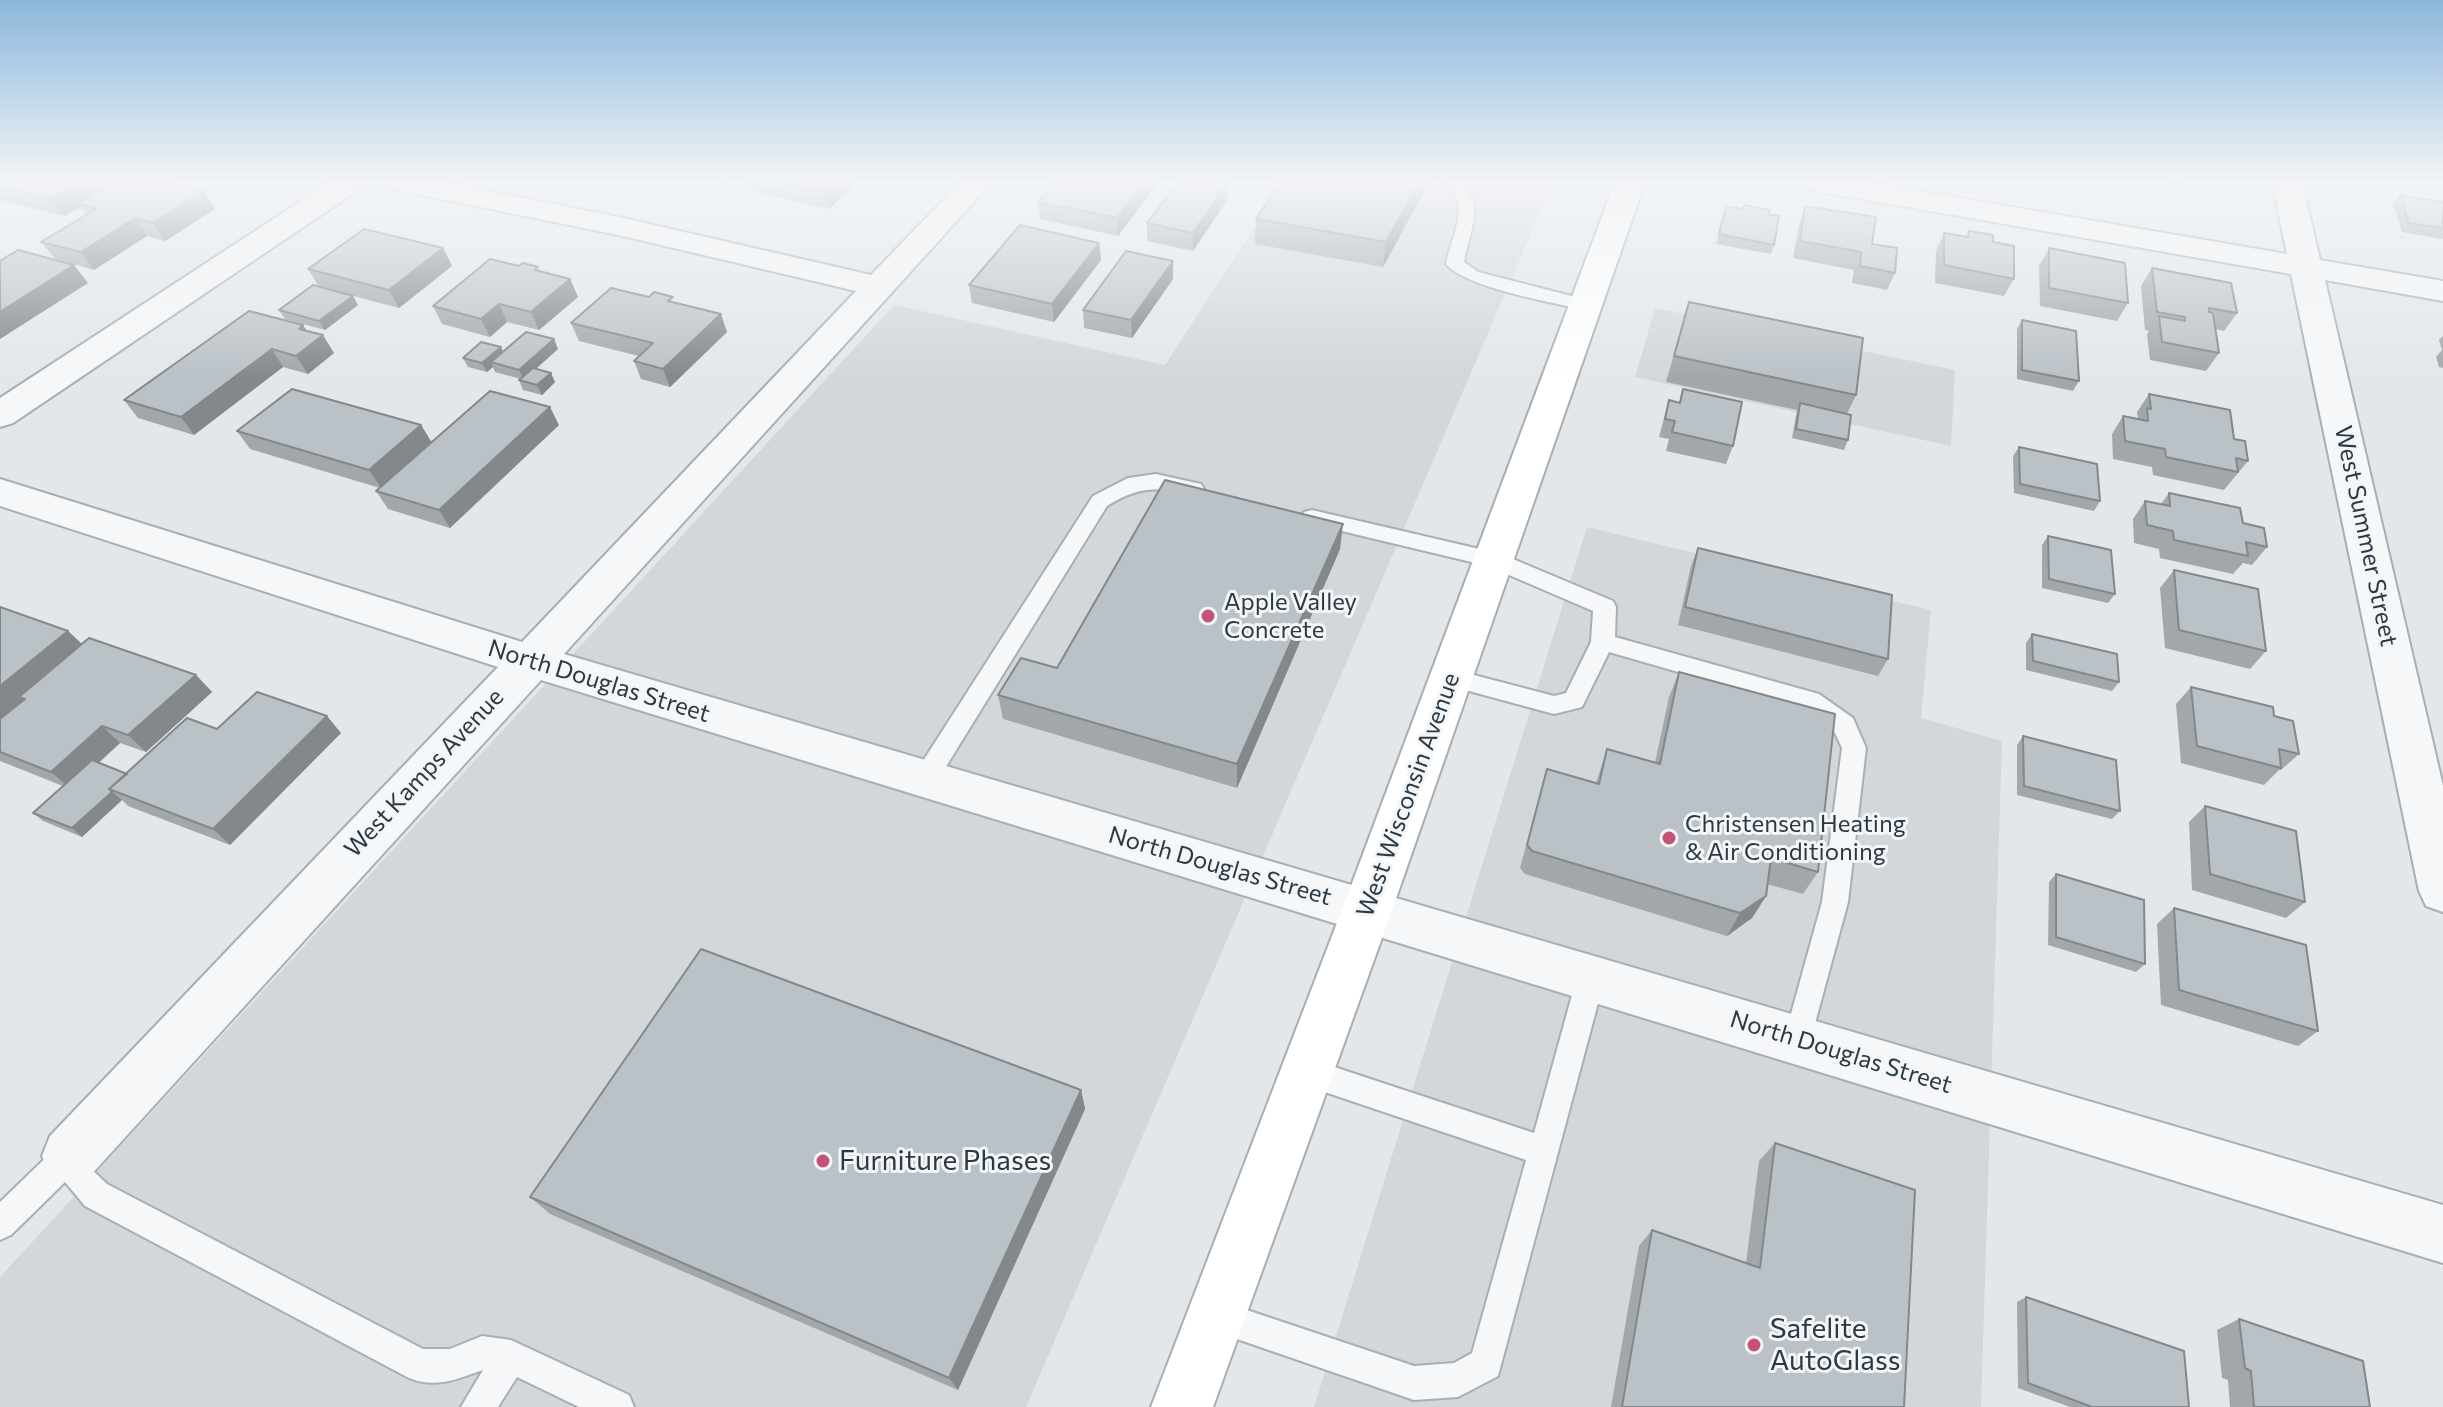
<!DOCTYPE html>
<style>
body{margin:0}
canvas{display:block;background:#e3e7ea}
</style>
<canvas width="2443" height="1407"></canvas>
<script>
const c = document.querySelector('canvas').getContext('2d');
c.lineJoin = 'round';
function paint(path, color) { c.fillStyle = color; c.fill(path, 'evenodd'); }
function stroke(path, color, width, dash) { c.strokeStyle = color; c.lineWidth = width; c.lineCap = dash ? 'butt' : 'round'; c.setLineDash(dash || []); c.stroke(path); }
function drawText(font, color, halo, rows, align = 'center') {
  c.font = font + ' Commissioner,sans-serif'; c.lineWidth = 6; c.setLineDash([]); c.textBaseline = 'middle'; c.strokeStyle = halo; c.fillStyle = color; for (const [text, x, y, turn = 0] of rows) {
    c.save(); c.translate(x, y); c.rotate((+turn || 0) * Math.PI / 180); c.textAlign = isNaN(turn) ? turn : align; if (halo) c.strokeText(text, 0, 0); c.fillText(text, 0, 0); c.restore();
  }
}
const built = new Path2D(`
 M 1239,182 L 1553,182 L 1026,1407 L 0,1407 L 0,1277 L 894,305 L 1165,365 L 1279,190 Z
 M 1655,308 L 1955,370 L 1951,446 L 1635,377 Z
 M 1587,527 L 1931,610 L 1921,718 L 2002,741 L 1981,1407 L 1314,1407 Z`);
const service = new Path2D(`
 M 1443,182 L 1460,182 C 1487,204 1468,234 1464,262 L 1478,272 L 1591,301 L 1594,305 L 1591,309 L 1585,310 C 1551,302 1467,288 1446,264 C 1449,245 1465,216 1456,197 C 1454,191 1447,187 1443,182 Z
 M 1156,474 L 1201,484 L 1204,489 L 1201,494 L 1194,496 C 1157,487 1141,485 1107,506 L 934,786 L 925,789 L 916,786 L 912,779 L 916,772 L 1093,496 L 1128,478 Z
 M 1312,510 L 1501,554 L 1613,601 L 1616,607 L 1615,637 L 1819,694 L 1853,718 L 1856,725 L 1866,748 L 1848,902 L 1808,1049 L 1798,1052 L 1788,1049 L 1784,1039 L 1822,902 L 1842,748 L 1834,731 L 1803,708 L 1609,652 L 1582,707 L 1554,714 L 1443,684 L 1439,678 L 1443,672 L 1451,669 L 1554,696 L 1566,693 L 1591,642 L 1593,611 L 1488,566 L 1304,522 L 1301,517 L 1304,512 Z
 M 1591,964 L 1601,968 L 1605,977 L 1498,1376 L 1458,1397 L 1414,1400 L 1205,1328 L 1201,1316 L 1205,1304 L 1217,1300 L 1414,1366 L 1454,1363 L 1472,1353 L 1526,1160 L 1307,1086 L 1297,1082 L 1292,1072 L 1297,1062 L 1307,1058 L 1534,1133 L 1577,977 L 1581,968 Z
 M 70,1141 L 81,1145 L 89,1167 L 107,1184 L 423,1349 L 450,1349 L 482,1336 L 511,1340 L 629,1395 L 634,1407 L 579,1407 L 517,1377 L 498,1407 L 461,1407 L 483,1370 C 457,1379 436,1389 409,1378 L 85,1206 L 65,1182 L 11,1235 L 0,1240 L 0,1202 L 59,1145 Z`);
const minor = new Path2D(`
 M 330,182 L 365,182 L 361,188 L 13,423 L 0,427 L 0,398 Z
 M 388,182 L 445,182 L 623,218 L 871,275 L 961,182 L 992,182 L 564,654 L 2443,1205 L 2443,1263 L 541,680 L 90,1176 L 70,1184 L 50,1176 L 42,1156 L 50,1136 L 498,667 L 0,506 L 0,479 L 522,642 L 856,291 L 623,236 L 403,191 L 392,188 Z
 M 1801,182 L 1866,182 L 2287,254 L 2272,182 L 2302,182 L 2320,260 L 2443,281 L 2443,301 L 2325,280 L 2443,786 L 2443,912 L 2426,906 L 2419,891 L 2291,274 L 1816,191 L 1805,188 Z`);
const secondary = new Path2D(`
 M 1615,182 L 1645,182 L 1392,910 L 1213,1407 L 1151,1407 L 1342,910 Z`);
const wall = new Path2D(`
 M 0,182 L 215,209 L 165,241 L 147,236 L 94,270 L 55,259 L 41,242 L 86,215 L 80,207 L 65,216 L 0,200 Z
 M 710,182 L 729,182 L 725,185 Z
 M 743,182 L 857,182 L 829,209 L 746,190 Z
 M 1055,182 L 1159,182 L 1118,236 L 1040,219 L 1038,202 Z
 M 1280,182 L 1427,182 L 1427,186 L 1383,267 L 1255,244 L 1256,219 Z
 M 2159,182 L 2183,182 L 2181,185 Z
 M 2400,195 L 2443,202 L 2443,239 L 2402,232 L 2393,204 Z
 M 1228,199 L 1193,251 L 1147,241 L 1147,223 Z
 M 1726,206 L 1768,214 L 1774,245 L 1771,254 L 1716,244 Z
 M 1805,206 L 1872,244 L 1895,273 L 1887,290 L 1852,283 L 1854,270 L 1793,258 L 1799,224 Z
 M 1969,231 L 1993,242 L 2014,279 L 2004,296 L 1935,283 L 1936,251 L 1944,233 L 1966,237 Z
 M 1099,243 L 1101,260 L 1054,322 L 972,303 L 969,285 Z
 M 443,248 L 452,266 L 399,308 L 319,287 L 308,269 Z
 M 2049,248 L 2128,303 L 2117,321 L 2040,306 L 2039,266 Z
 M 1173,261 L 1173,279 L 1132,338 L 1084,328 L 1083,310 Z
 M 2152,268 L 2237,313 L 2224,331 L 2215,329 L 2219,353 L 2206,371 L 2150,360 L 2147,334 L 2149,331 L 2145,330 L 2141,286 Z
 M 540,271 L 570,279 L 578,297 L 539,330 L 507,322 L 490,337 L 442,324 L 433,306 Z
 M 1689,302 L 1856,395 L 1847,414 L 1848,440 L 1844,450 L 1792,438 L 1797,410 L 1666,382 Z
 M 675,303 L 727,332 L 670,387 L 641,379 L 634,361 L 639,356 L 579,341 L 571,323 Z
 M 358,305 L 325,330 L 285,319 L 279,310 Z
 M 2022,320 L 2079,381 L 2073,391 L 2017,379 L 2017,329 Z
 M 307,331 L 334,353 L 308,374 L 283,367 L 194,435 L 138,418 L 124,400 Z
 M 2443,336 L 2443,368 L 2439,367 L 2436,357 L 2442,350 L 2439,340 Z
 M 501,347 L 503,352 L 558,349 L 536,369 L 555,382 L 542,395 L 523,390 L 519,380 L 521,379 L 495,372 L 493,367 L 487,372 L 468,367 L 463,358 Z
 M 1683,389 L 1733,446 L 1726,464 L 1666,451 L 1669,439 L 1659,437 L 1664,418 L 1669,400 L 1679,403 Z
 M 2149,394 L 2234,439 L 2248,461 L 2224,490 L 2153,475 L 2152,467 L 2113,459 L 2112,434 L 2123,416 L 2138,419 L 2137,412 Z
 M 421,425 L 432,443 L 559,425 L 450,528 L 388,509 L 376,491 L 380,488 L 250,449 L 237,431 Z
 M 2019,447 L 2100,501 L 2094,511 L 2014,493 L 2013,456 Z
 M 2169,493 L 2243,523 L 2267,547 L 2252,565 L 2243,563 L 2233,574 L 2160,558 L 2159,549 L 2134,543 L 2133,519 L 2145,501 L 2161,504 Z
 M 2048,536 L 2115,594 L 2108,603 L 2042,588 L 2042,545 Z
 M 1698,548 L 1888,659 L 1878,676 L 1678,625 L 1691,566 Z
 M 1340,549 L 1237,788 L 1003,719 L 998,695 L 1057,668 Z
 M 2174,570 L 2266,651 L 2250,669 L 2165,648 L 2160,588 Z
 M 68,631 L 82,644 L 196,675 L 212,692 L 146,752 L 120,743 L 99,763 L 127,774 L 217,729 L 341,733 L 230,845 L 128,806 L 122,800 L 82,837 L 43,821 L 33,813 L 63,786 L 0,761 L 0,719 Z
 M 2032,634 L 2119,682 L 2112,691 L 2026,670 L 2026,643 Z
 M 1679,672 L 1818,872 L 1803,894 L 1767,884 L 1766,896 L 1752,918 L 1727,936 L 1525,874 L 1520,868 L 1547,769 L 1596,783 L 1607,749 L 1655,763 L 1669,697 Z
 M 2191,687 L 2299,754 L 2281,770 L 2279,770 L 2264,785 L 2181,763 L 2176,704 Z
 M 2023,736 L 2120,811 L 2112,819 L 2017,795 L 2017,745 Z
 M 2205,806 L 2305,902 L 2286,918 L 2192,890 L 2189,822 Z
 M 2056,874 L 2145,964 L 2136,972 L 2048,945 L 2049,882 Z
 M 2174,908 L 2318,1031 L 2298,1046 L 2161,1005 L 2157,924 Z
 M 1081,1090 L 1085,1109 L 958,1390 L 550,1214 L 530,1197 Z
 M 1775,1143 L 1904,1407 L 1611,1407 L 1639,1246 L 1652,1230 L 1746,1263 L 1759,1161 Z
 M 2026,1297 L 2189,1407 L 2070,1407 L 2018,1388 L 2017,1302 Z
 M 2239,1319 L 2370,1407 L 2230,1407 L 2228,1380 L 2222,1378 L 2217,1330 Z`);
const shadedWall = new Path2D(`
 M 82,182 L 116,182 L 78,204 L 80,207 L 65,216 L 52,199 Z
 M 835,182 L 857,182 L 829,209 L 825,191 Z
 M 1145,182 L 1159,182 L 1118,236 L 1117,218 Z
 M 1228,182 L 1228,199 L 1193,251 L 1193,233 Z
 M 1419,182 L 1427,182 L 1427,186 L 1383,267 L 1386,242 Z
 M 204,191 L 215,209 L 165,241 L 153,223 Z
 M 135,218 L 147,236 L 94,270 L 81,252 Z
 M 1099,243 L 1101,260 L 1054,322 L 1052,304 Z
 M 443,248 L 452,266 L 399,308 L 389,290 Z
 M 1173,261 L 1173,279 L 1132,338 L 1131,320 Z
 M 74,265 L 88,283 L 0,339 L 0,312 Z
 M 570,279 L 578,297 L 539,330 L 531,312 Z
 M 353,296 L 358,305 L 325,330 L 319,321 Z
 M 499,304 L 507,322 L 490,337 L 481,319 Z
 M 721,314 L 727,332 L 670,387 L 663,369 Z
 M 303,325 L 314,342 L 323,335 L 334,353 L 308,374 L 296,356 L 299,329 Z
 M 554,339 L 558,349 L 524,379 L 519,370 Z
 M 501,347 L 505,356 L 491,362 L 493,367 L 487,372 L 482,363 Z
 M 272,349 L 283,367 L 194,435 L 181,417 Z
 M 551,373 L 555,382 L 542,395 L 537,385 Z
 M 550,407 L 559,425 L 450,528 L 439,510 Z
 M 421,425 L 432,443 L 381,488 L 369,470 Z
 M 1343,524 L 1340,549 L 1237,788 L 1237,764 Z
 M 68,631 L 86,648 L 19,697 L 23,700 L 0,719 L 0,686 Z
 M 196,675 L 212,692 L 146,752 L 128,735 Z
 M 327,716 L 341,733 L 230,845 L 213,829 Z
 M 102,726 L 120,743 L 70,788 L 51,772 Z
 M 112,792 L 122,800 L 82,837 L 72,828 Z
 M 1766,896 L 1752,918 L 1727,936 L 1740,913 Z
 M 1081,1090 L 1085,1109 L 958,1390 L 949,1378 Z`);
const building = new Path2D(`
 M 0,182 L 82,182 L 52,199 L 0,186 Z
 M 115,182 L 166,182 L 204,191 L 153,223 L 135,218 L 81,252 L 41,242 L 96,209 L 78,204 Z
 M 780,182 L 835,182 L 825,191 Z
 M 1055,182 L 1145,182 L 1117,218 L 1038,202 Z
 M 1178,182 L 1228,182 L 1193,233 L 1147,223 Z
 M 1280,182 L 1419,182 L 1386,242 L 1256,219 Z
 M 2400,195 L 2443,202 L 2443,228 L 2409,223 Z
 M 1744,205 L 1769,210 L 1768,214 L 1779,216 L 1774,245 L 1719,234 L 1726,206 L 1743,209 Z
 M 1805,206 L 1876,217 L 1872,244 L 1897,248 L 1895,273 L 1860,266 L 1861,252 L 1800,241 Z
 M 1020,225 L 1099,243 L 1052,304 L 969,285 Z
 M 364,229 L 443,248 L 389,290 L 308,269 Z
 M 1969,231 L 1993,235 L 1993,242 L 2014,246 L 2014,279 L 1944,265 L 1944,233 L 1968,237 Z
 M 2049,248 L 2125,263 L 2128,303 L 2049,288 Z
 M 18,250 L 74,265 L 0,312 L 0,261 Z
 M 1126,251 L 1173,261 L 1131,320 L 1083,310 Z
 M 490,259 L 519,266 L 523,263 L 538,267 L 535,270 L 570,279 L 531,312 L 499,304 L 481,319 L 433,306 Z
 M 2152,268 L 2231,283 L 2237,313 L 2209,308 L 2209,312 L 2213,313 L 2219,353 L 2162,342 L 2159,316 L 2185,321 L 2185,317 L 2157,312 Z
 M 313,285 L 353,296 L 319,321 L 279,310 Z
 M 611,288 L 649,297 L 654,292 L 673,297 L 668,301 L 721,314 L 663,369 L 634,361 L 653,343 L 571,323 Z
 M 1689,302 L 1863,338 L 1856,395 L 1674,356 Z
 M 249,311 L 303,325 L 299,329 L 323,335 L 296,356 L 272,349 L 181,417 L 124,400 Z
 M 2022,320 L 2076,331 L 2079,381 L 2022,370 Z
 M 526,332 L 554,339 L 519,370 L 491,362 Z
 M 481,342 L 501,347 L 482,363 L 463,358 Z
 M 533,368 L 551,373 L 537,385 L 519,380 Z
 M 292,389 L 421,425 L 369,470 L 237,431 Z
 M 1683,389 L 1742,402 L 1733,446 L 1672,432 L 1675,421 L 1665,419 L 1669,400 L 1680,403 Z
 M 490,391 L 550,407 L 439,510 L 376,491 Z
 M 2149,394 L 2230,410 L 2234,439 L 2245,441 L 2248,461 L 2236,458 L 2238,472 L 2166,457 L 2165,449 L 2125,441 L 2123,416 L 2148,421 L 2147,408 L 2151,409 Z
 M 1800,403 L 1851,415 L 1848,440 L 1796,429 Z
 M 2019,447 L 2097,464 L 2100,501 L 2020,484 Z
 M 1165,480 L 1343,524 L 1237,764 L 998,695 L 1021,658 L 1057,668 Z
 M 2169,493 L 2240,508 L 2243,523 L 2264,528 L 2267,547 L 2246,542 L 2248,556 L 2174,540 L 2173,531 L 2147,525 L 2145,501 L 2170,506 Z
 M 2048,536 L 2111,550 L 2115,594 L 2049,579 Z
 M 1698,548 L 1892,595 L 1888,659 L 1685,607 Z
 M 2174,570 L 2258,589 L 2266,651 L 2179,630 Z
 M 0,607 L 68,631 L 0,686 Z
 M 2032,634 L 2117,654 L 2119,682 L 2033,661 Z
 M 89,638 L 196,675 L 128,735 L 102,726 L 51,772 L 0,752 L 0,719 L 25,699 L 19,697 Z
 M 1679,672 L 1835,714 L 1818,872 L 1771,858 L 1766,896 L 1740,913 L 1532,851 L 1527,845 L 1547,769 L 1599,784 L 1607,749 L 1660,764 Z
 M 2191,687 L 2273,707 L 2274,716 L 2293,721 L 2299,754 L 2279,749 L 2281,768 L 2197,746 Z
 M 257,692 L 327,716 L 213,829 L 109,789 L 187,718 L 217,729 Z
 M 2023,736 L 2116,760 L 2120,811 L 2024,786 Z
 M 92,760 L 127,774 L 109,789 L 112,792 L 72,828 L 33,813 Z
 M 2205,806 L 2296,831 L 2305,902 L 2210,874 Z
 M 2056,874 L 2144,900 L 2145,964 L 2056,937 Z
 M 2174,908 L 2306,945 L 2318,1031 L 2179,990 Z
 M 701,949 L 1081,1090 L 949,1378 L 530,1197 Z
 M 1775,1143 L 1915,1190 L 1904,1407 L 1622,1407 L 1652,1230 L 1760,1268 Z
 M 2026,1297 L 2184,1351 L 2189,1407 L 2092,1407 L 2028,1383 Z
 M 2239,1319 L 2363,1361 L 2370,1407 L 2254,1407 L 2251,1371 L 2245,1368 Z`);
const markers = [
 [1208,616,8,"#c65278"],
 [1669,838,8,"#c65278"],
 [823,1161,8,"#c65278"],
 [1754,1345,8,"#c65278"]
];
const streetNames = [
 ["West Summer Street",2366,536,78],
 ["North Douglas Street",599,681,17],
 ["West Kamps Avenue",424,773,-47],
 ["West Wisconsin Avenue",1408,795,-70],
 ["North Douglas Street",1220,866,16],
 ["North Douglas Street",1841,1052,17]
];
const poiNames = [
 ["Apple Valley",1224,602],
 ["Concrete",1224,630],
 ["Christensen Heating",1685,824],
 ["& Air Conditioning",1685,852]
];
const nearPoinames = [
 ["Furniture Phases",839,1161],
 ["Safelite",1770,1329],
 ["AutoGlass",1770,1361]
];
paint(built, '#d2d7dc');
stroke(service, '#a8afb4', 4);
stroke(minor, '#a8afb4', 4);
stroke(secondary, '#a8afb4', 4);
paint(service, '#f6f7f9');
paint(minor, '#f6f7f9');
paint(secondary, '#fff');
paint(wall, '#a1a7ab');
paint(shadedWall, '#83888b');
paint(building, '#bbc2c7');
stroke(building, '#83888b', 2);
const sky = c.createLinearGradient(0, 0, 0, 378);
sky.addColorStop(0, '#8bb7db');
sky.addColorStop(0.48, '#f2f4f6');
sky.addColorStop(1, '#f2f4f600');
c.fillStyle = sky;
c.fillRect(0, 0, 2443, 378);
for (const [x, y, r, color] of markers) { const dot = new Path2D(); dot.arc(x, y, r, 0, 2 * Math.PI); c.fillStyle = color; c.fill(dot); stroke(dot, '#f3f6f8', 3); }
drawText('24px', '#2c3842', '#f3f6f8', streetNames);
drawText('24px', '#2c3842', '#f3f6f8', poiNames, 'left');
drawText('28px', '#2c3842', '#f3f6f8', nearPoinames, 'left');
</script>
